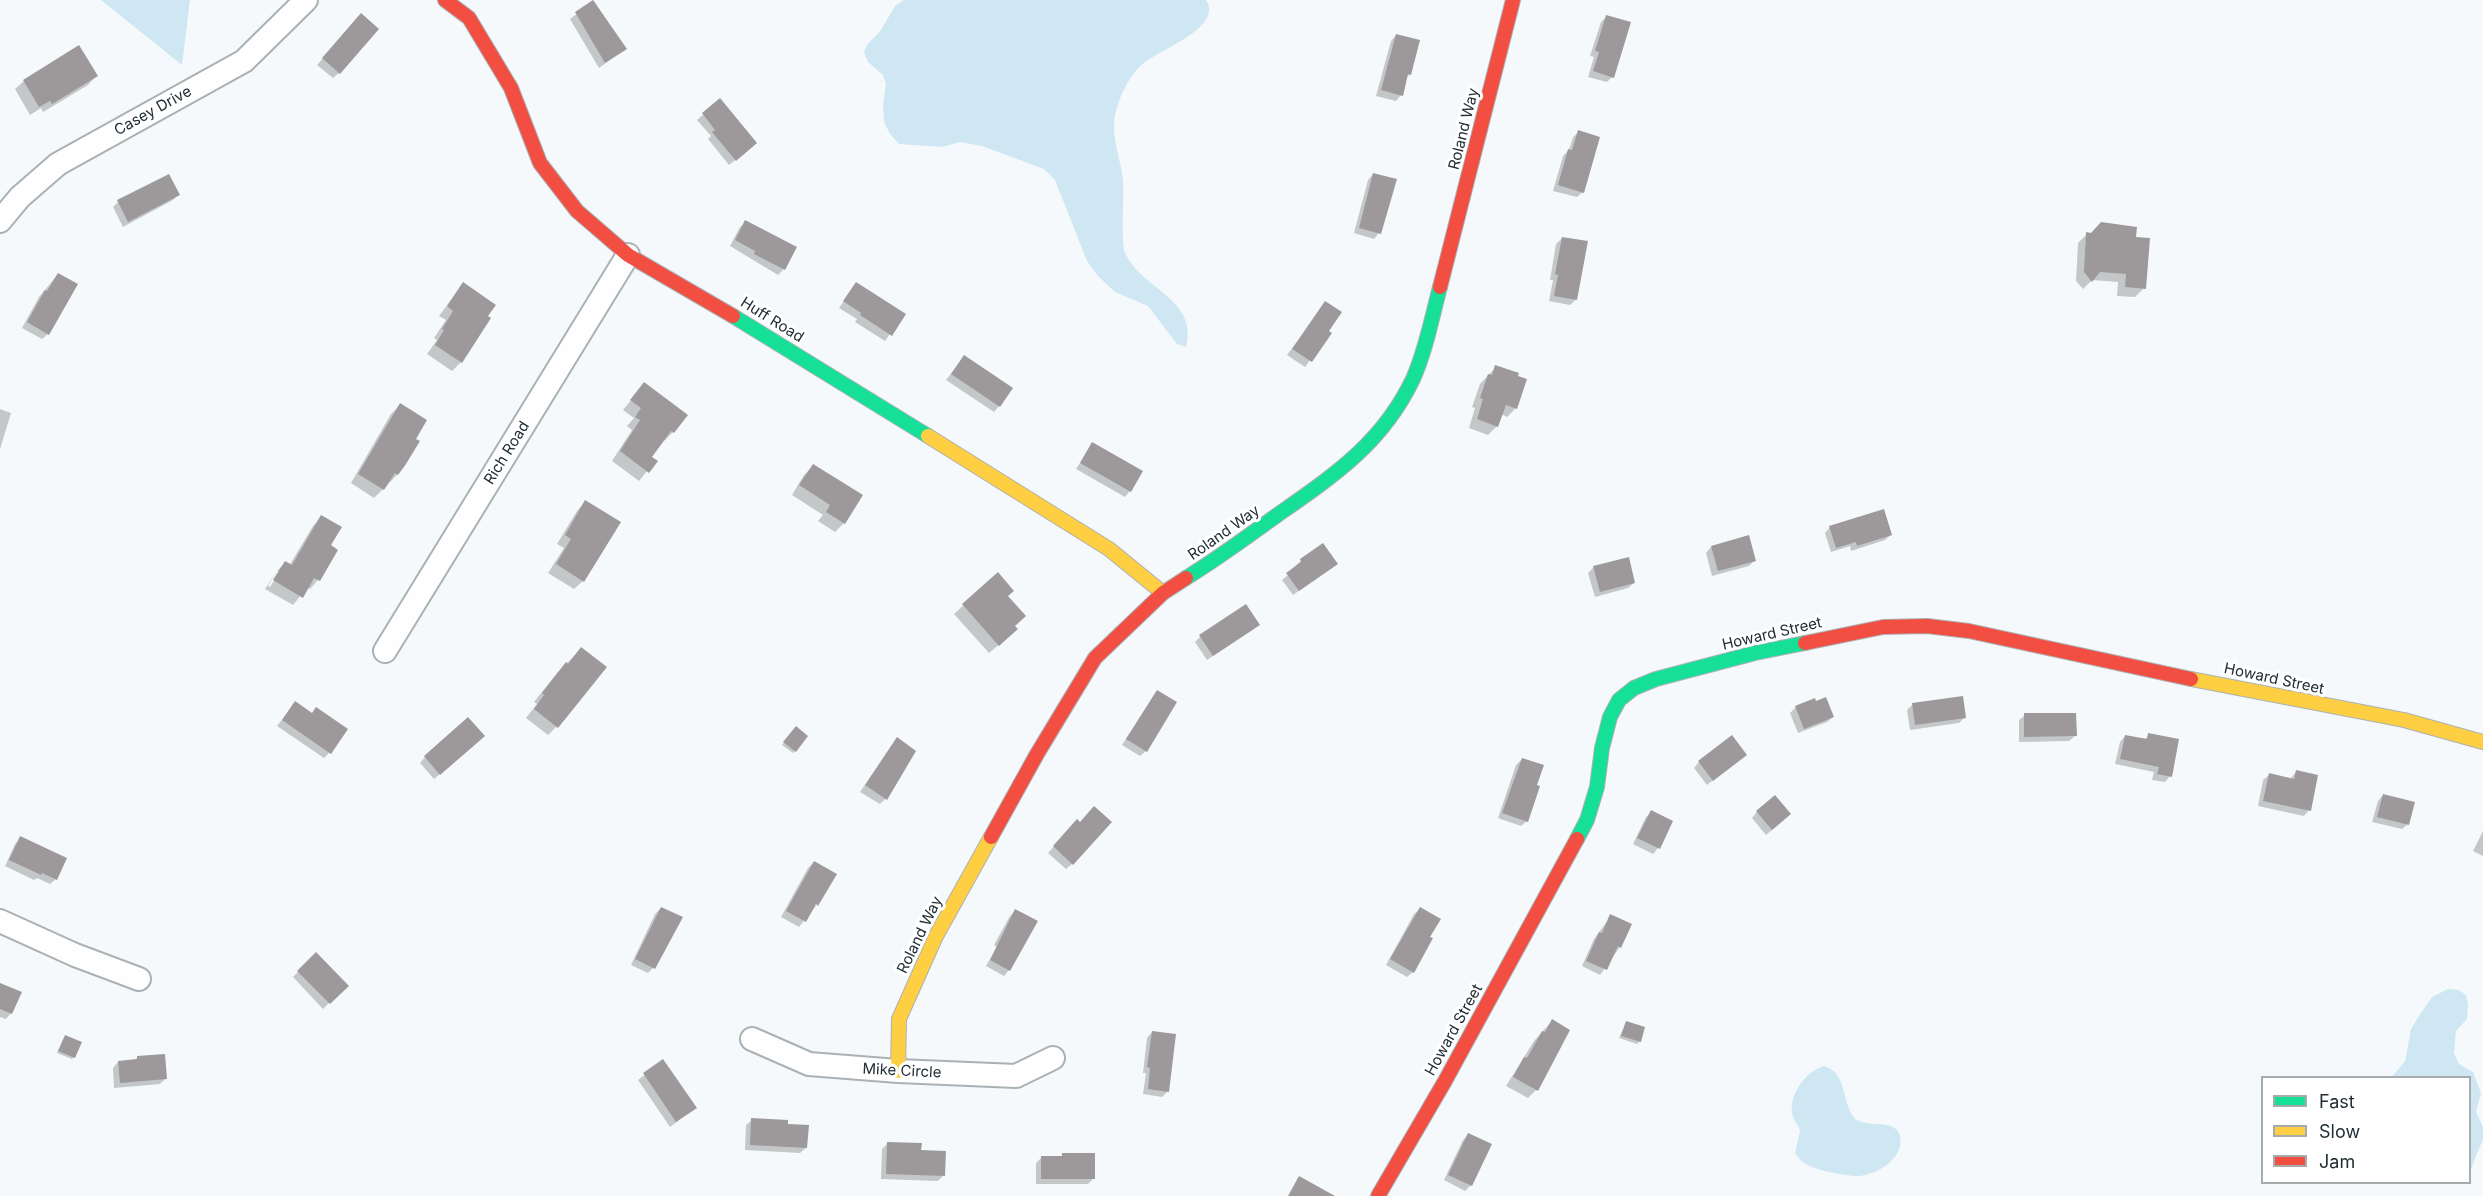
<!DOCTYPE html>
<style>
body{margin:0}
#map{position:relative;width:2483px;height:1196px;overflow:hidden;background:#f5f9fb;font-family:Inter,sans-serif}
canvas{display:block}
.legend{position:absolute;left:2261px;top:1076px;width:210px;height:108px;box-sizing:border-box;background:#fff;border:2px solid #a6abae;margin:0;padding:8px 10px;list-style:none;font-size:18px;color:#212e34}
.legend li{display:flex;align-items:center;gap:12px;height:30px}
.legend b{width:30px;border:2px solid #a6abae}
</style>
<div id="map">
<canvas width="2483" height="1196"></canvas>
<ul class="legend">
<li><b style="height:8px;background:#16e098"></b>Fast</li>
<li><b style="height:8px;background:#ffcf43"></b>Slow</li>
<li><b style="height:8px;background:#f24e42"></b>Jam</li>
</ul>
</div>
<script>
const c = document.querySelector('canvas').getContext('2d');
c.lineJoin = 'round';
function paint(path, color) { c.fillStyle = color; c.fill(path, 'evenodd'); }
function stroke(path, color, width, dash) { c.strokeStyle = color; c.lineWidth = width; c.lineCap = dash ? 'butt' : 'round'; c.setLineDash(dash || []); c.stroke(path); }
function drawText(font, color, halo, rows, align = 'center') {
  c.font = font + ' Inter,sans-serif'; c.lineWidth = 6; c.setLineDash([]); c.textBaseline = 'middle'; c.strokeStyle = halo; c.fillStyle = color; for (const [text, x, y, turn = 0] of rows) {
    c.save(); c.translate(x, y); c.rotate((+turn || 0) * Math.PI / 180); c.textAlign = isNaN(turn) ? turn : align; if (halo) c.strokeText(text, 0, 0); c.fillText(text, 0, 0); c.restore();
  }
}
const green = new Path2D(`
 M 101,0 L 190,0 L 182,65 Z
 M 904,0 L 1206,0 C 1224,26 1161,50 1145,62 C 1129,74 1114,105 1114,126 C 1114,144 1121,162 1123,180 C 1124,195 1121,243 1125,253 C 1141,289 1199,299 1186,347 L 1177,344 L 1148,306 L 1115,292 L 1098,276 L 1087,261 L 1055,180 L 1044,169 L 982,146 L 960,142 L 942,147 L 899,144 L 890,134 L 884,122 L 883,106 L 886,84 L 883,75 L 868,62 L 864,52 L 867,45 L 881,30 L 895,6 Z
 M 2448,989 L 2459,990 L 2466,995 L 2468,1004 L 2467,1019 L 2456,1031 L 2454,1053 L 2459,1064 L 2473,1072 L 2481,1093 L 2476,1112 L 2483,1127 L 2483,1139 L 2470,1171 L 2470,1078 L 2392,1077 L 2405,1061 L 2411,1029 L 2419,1016 L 2432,997 Z
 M 1824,1066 C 1846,1072 1842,1098 1852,1115 C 1862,1131 1895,1116 1900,1136 C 1905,1158 1877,1175 1858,1176 C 1847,1176 1813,1170 1804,1163 C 1801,1161 1797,1156 1795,1153 L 1800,1131 C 1799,1125 1796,1124 1794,1119 C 1785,1099 1805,1071 1824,1066 Z`);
const shadow = new Path2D(`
 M 594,1 L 625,49 L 599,68 L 570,19 Z
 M 1607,16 L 1612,77 L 1607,82 L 1588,77 L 1594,57 L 1590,56 L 1601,22 Z
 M 355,21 L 339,73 L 333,78 L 317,65 Z
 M 1396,35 L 1410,74 L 1406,78 L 1401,95 L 1396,101 L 1376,96 L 1391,41 Z
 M 96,76 L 88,85 L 43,112 L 41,108 L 30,115 L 15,89 L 24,81 Z
 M 720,100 L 750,149 L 729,165 L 708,139 L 711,136 L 697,120 Z
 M 1579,132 L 1583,192 L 1577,197 L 1553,191 L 1563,156 L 1569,150 L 1573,137 Z
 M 1373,174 L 1379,233 L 1374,239 L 1354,233 L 1368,180 Z
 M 178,195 L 173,200 L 123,227 L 113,207 L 118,202 Z
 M 746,222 L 784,269 L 778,275 L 730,246 L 740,227 Z
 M 2087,234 L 2134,238 L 2144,288 L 2135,297 L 2117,296 L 2118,282 L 2092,280 L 2083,289 L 2076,281 L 2078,243 Z
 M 1562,238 L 1576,299 L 1570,305 L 1549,301 L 1553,280 L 1550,280 L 1556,244 Z
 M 58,274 L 48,334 L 42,339 L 22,328 L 39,297 Z
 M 463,284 L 461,362 L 452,371 L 427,354 L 437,340 L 434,338 L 446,320 L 439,316 Z
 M 856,284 L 904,314 L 885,341 L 855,322 L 857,319 L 839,308 Z
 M 1326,303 L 1327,331 L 1330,333 L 1305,367 L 1287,355 Z
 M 964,357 L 999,406 L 994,412 L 946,380 Z
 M 1496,367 L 1516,408 L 1507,417 L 1501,414 L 1497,426 L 1488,435 L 1469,428 L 1475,408 L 1472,407 L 1480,384 Z
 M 644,384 L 673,432 L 664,441 L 663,439 L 650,457 L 655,461 L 639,481 L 612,461 L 632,430 L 627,426 L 634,418 L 623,410 Z
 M 400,405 L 414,439 L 418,442 L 397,475 L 374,498 L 351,483 L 391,414 Z
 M 0,409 L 11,413 L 0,449 Z
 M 1092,444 L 1130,491 L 1125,497 L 1076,469 Z
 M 813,466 L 844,523 L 835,532 L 818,521 L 823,515 L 792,495 L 804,475 Z
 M 585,502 L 583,581 L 574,589 L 548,573 L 564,548 L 557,544 L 577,511 Z
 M 321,517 L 329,546 L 336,550 L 318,580 L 310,589 L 307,588 L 293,605 L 265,589 L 277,571 L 268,586 L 270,587 L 280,571 L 277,571 L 285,563 L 289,566 L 313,526 Z
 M 1830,527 L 1891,535 L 1885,540 L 1851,551 L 1850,546 L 1831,552 L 1825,533 Z
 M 1711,547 L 1754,561 L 1749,566 L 1712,576 L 1706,553 Z
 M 1301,561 L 1330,569 L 1293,595 L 1282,580 L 1296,568 L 1295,566 Z
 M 1594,567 L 1634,583 L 1628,588 L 1595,597 L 1588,573 Z
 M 997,574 L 1006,596 L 1013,627 L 1007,638 L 989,653 L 954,614 Z
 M 1252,630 L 1207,660 L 1195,642 L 1200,637 Z
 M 581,649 L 557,726 L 548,735 L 526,718 L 537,704 L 534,702 L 557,673 Z
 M 1157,691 L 1146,751 L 1140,756 L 1122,745 Z
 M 295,703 L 329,753 L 324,758 L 277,726 Z
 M 1913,704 L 1964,718 L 1959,723 L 1910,730 L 1907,710 Z
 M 1796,707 L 1833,717 L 1827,722 L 1798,733 L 1790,713 Z
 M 2025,715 L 2075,736 L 2069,741 L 2019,742 L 2019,720 Z
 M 794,730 L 795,751 L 793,753 L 782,745 Z
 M 2149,735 L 2170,776 L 2165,782 L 2152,780 L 2154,772 L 2115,764 L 2120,742 L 2125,736 L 2144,740 Z
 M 897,739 L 885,799 L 880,804 L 860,792 Z
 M 478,742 L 434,779 L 420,763 L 425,757 Z
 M 1522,759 L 1527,821 L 1521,826 L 1498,818 L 1516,765 Z
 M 1739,760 L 1707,785 L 1694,768 L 1699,762 Z
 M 2296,772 L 2309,810 L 2304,816 L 2258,806 L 2263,780 L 2269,775 L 2290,779 Z
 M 2383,795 L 2408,824 L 2402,829 L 2372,822 L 2378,801 Z
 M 1652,812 L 1658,848 L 1653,854 L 1633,844 L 1646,817 Z
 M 1757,812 L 1784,820 L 1766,835 L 1752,818 Z
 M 1077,821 L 1079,824 L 1072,864 L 1066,869 L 1048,853 Z
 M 2483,831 L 2483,856 L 2473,851 Z
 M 21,838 L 56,879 L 50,884 L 37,878 L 34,880 L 5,866 L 15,844 Z
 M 814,862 L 808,902 L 816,906 L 799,927 L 781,917 L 808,868 Z
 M 661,908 L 653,968 L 648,973 L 631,965 L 655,914 Z
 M 1420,909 L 1413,972 L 1407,977 L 1386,965 L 1414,914 Z
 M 1016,910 L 1009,970 L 1004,976 L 986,966 L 997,947 L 994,945 L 1010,916 Z
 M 1611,916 L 1620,947 L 1600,975 L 1582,966 L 1594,939 Z
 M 316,954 L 346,986 L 323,1009 L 293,977 Z
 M 0,985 L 11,1013 L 6,1019 L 0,1017 Z
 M 1552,1021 L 1536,1090 L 1528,1098 L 1506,1086 L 1534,1041 Z
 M 1626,1022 L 1640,1041 L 1637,1044 L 1619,1038 Z
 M 1152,1032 L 1168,1091 L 1162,1097 L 1143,1094 L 1146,1073 L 1143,1073 L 1147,1038 Z
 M 65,1037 L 74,1057 L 72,1059 L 57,1053 Z
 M 137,1058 L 166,1078 L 160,1084 L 114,1088 L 113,1068 L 118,1062 L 134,1061 Z
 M 663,1061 L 695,1108 L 670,1127 L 638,1080 Z
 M 752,1120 L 786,1125 L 806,1148 L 800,1153 L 745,1150 L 746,1125 Z
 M 1469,1134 L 1471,1185 L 1465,1191 L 1444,1180 L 1463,1140 Z
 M 888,1143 L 920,1152 L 944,1175 L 938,1181 L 881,1179 L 882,1149 Z
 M 1063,1155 L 1094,1178 L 1088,1184 L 1036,1184 L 1036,1163 L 1041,1158 L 1060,1157 Z`);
const building = new Path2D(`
 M 593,0 L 627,49 L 605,63 L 575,12 Z
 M 361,13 L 379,29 L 340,74 L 322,58 Z
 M 1606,15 L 1631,22 L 1614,78 L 1593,71 L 1599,52 L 1595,51 Z
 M 1396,34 L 1420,40 L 1411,75 L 1408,74 L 1403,96 L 1381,90 Z
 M 79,45 L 98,76 L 52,104 L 50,101 L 39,107 L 23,80 Z
 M 720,98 L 757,143 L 736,161 L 712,132 L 715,130 L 702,113 Z
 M 1578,130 L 1600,137 L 1584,193 L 1558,185 L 1568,149 L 1572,150 Z
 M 1373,173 L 1397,179 L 1381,234 L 1359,228 Z
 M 169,174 L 180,195 L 128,222 L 117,200 Z
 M 745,220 L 797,247 L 785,270 L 754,254 L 755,251 L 735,240 Z
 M 2101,222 L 2137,227 L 2136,237 L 2150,238 L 2146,289 L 2125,287 L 2126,274 L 2100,272 L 2092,282 L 2084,272 L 2086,232 L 2091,233 Z
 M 1562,237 L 1588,241 L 1577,300 L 1554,296 L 1558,275 L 1555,274 Z
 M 58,273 L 78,284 L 49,335 L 27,322 L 45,290 L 47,291 Z
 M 463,282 L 496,305 L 488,316 L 491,318 L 462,363 L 435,345 L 444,330 L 442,329 L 453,311 L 447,306 Z
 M 856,282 L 906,314 L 892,336 L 860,315 L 861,313 L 843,301 Z
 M 1325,301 L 1342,312 L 1329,331 L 1332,333 L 1312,362 L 1292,349 Z
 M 964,355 L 1013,388 L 1000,407 L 951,374 Z
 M 1495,365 L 1519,373 L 1518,376 L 1527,379 L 1517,409 L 1506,405 L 1498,427 L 1477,419 L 1483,399 L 1480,398 L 1488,374 L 1492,375 Z
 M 644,382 L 688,415 L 674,433 L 671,431 L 652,457 L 658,461 L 649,473 L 620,451 L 640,420 L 635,417 L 641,408 L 630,400 Z
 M 400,403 L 427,420 L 416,439 L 420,441 L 406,464 L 398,475 L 395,473 L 384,490 L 358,474 Z
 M 1092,442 L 1143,471 L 1131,492 L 1080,463 Z
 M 813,464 L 863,495 L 845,524 L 826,512 L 830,505 L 799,485 Z
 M 585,500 L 621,522 L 584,582 L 556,564 L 571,539 L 565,535 Z
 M 1884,509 L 1892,535 L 1857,546 L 1856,542 L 1836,548 L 1829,526 Z
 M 321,515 L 342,527 L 331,545 L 338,550 L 320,581 L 314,578 L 303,598 L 273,580 L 285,561 L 292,565 Z
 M 1749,535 L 1756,561 L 1718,571 L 1711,546 Z
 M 1323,543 L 1338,564 L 1299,591 L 1286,573 L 1301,562 L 1300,559 Z
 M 1629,557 L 1635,583 L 1600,592 L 1593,566 Z
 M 998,572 L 1014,591 L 1008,596 L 1026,616 L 1015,626 L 1018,629 L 999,646 L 962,604 Z
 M 1246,604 L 1260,625 L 1213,656 L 1199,635 Z
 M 581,647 L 607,667 L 558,728 L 534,709 L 544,695 L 542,693 L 566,662 L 568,664 Z
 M 1157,690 L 1177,702 L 1147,752 L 1126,739 Z
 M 1963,696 L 1966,718 L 1915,725 L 1912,703 Z
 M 1826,697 L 1834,717 L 1804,729 L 1795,706 L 1815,698 L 1816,701 Z
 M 295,701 L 312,713 L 316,707 L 348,729 L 331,754 L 282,720 Z
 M 2024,713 L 2076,713 L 2077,736 L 2024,737 Z
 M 468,717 L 485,736 L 440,775 L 424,756 Z
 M 796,726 L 808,736 L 796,752 L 783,742 Z
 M 2148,733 L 2179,739 L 2172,777 L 2157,774 L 2159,767 L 2120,759 L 2125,735 L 2147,739 Z
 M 1732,735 L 1747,755 L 1713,781 L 1698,761 Z
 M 897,737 L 916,751 L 887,800 L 865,785 Z
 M 1522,758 L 1544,765 L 1537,785 L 1540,786 L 1528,822 L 1502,813 Z
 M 2296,770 L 2318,775 L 2311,811 L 2263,801 L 2269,773 L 2294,779 Z
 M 2383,794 L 2415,802 L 2409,825 L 2377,817 Z
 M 1775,795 L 1791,814 L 1772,830 L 1756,811 Z
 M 1094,806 L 1112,822 L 1073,865 L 1053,846 L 1077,819 L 1080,822 Z
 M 1651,810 L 1673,821 L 1660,849 L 1637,838 Z
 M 20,836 L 67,858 L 57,880 L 42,873 L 41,875 L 9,860 Z
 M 814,861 L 837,874 L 818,906 L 816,904 L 806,922 L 786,911 Z
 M 661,907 L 683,917 L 655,969 L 635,959 Z
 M 1420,907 L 1441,919 L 1430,937 L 1433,938 L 1414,973 L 1390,959 Z
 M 1015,909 L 1038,921 L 1010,971 L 990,960 Z
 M 1610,914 L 1632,924 L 1621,948 L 1618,946 L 1607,970 L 1586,961 L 1599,932 L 1602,933 Z
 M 316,952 L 349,986 L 330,1004 L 297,971 Z
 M 0,983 L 22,992 L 12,1014 L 0,1009 Z
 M 1552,1019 L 1570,1030 L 1538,1091 L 1513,1077 L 1524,1057 L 1527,1058 L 1542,1031 L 1545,1032 Z
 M 1626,1021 L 1645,1027 L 1641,1042 L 1621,1036 Z
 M 1152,1031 L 1176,1034 L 1169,1092 L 1148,1089 L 1150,1068 L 1147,1067 Z
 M 65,1035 L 82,1042 L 75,1058 L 58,1051 Z
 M 165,1054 L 167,1079 L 120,1083 L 118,1061 L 137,1059 L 137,1056 Z
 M 663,1059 L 697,1108 L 676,1122 L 643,1073 Z
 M 751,1118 L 788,1120 L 788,1124 L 809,1125 L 807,1148 L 750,1145 Z
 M 1468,1133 L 1492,1144 L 1472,1186 L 1448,1175 Z
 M 887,1142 L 922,1143 L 921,1150 L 946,1151 L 945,1176 L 886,1174 Z
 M 1062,1153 L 1095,1153 L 1095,1179 L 1041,1179 L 1041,1156 L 1062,1156 Z
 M 1299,1176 L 1335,1196 L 1288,1196 Z`);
const street = new Path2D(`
 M 0,221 L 20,197 L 58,164 L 244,61 L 306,0
 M 385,651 L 628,255
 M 0,921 L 75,955 L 139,979
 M 752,1039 L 809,1064 L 898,1071 L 1016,1076 L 1053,1058`);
const fast = new Path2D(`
 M 733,316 L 928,436
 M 1186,578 C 1217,559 1247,537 1276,516 C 1333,476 1382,444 1413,379 C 1426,350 1432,317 1440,287
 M 1577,839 L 1587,820 L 1597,787 L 1602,748 L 1610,717 L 1619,700 L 1634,688 L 1656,679 L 1755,653 L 1805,643`);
const slow = new Path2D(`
 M 928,436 L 1109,549 L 1163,593
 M 2191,679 L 2404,720 L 2483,742
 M 898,1071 L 899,1019 L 936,936 L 991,837`);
const jam = new Path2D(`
 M 445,0 L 469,18 L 511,88 L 540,163 L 577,211 L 628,255 L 733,316
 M 1440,287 L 1513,0
 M 1805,643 L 1883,627 L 1927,626 L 1969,631 L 2191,679
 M 991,837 L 1037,754 L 1095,658 L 1163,593 L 1186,578
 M 1378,1196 L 1445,1081 L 1577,839`);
const streetNames = [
 ["Casey Drive",153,111,-29],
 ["Roland Way",1464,129,-76],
 ["Huff Road",772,320,32],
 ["Rich Road",507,453,-58],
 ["Roland Way",1224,533,-35],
 ["Howard Street",1772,634,-13],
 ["Howard Street",2274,679,12],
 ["Roland Way",920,935,-64],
 ["Howard Street",1454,1030,-61],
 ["Mike Circle",902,1071,3]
];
paint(green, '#cee7f3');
paint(shadow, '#0003');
paint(building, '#9d989a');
stroke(street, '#aab1b5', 26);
stroke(fast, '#aab1b5', 16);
stroke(slow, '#aab1b5', 16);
stroke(jam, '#aab1b5', 16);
stroke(street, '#fefefe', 22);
stroke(fast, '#16e098', 14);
stroke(slow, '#ffcf43', 14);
stroke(jam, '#f24e42', 14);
drawText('15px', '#212e34', '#fff', streetNames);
</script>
